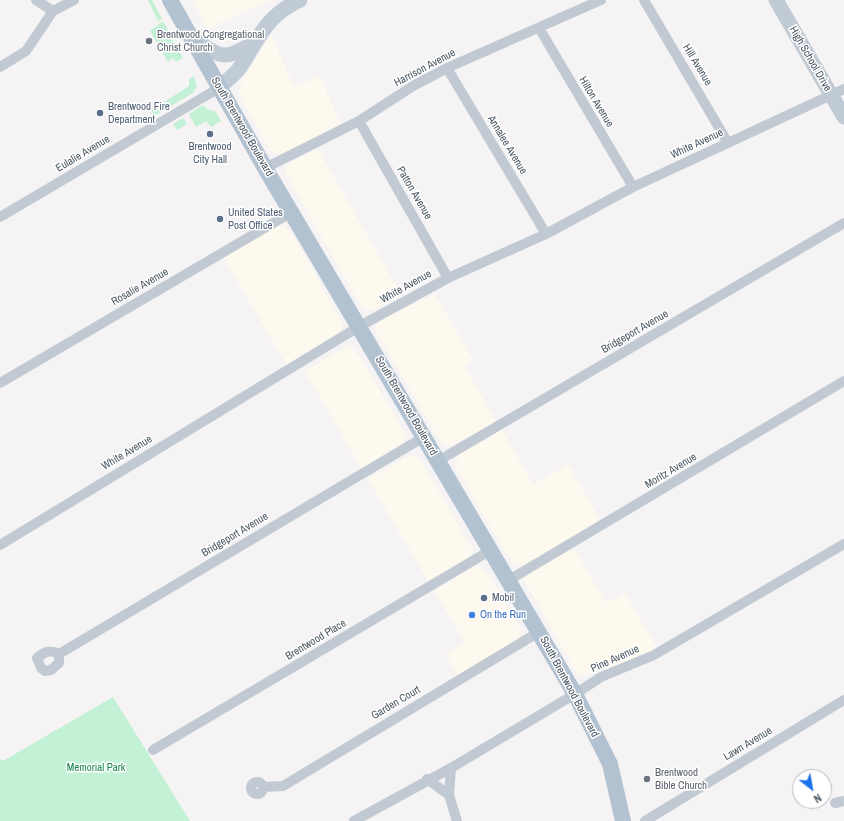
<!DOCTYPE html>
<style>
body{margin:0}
#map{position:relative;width:844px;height:821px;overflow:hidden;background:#f5f3f3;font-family:"Archivo Narrow",sans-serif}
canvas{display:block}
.north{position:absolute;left:792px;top:769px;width:40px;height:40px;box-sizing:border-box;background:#fff;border:1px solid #b7bbc0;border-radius:50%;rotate:149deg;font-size:11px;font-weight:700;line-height:16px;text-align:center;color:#4a5661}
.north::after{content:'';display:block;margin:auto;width:14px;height:18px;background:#1a73e8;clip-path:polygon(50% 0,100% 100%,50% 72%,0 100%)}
</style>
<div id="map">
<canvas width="844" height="821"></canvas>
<div class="north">N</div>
</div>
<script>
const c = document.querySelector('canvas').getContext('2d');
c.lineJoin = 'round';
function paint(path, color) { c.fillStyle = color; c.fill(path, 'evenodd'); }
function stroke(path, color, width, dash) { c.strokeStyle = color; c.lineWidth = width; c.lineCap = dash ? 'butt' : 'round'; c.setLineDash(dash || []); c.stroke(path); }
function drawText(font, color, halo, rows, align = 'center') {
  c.font = font + ' "Archivo Narrow",sans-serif'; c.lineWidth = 3; c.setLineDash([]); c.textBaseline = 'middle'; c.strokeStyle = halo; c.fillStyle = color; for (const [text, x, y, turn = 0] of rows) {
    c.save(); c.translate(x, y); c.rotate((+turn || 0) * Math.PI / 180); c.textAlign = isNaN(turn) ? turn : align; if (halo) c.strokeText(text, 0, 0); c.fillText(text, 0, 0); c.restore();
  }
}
const commercial = new Path2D(`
 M 193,0 L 271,0 L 207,29 Z
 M 271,34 L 294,87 L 320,76 L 340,123 L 299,146 L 278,155 L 270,150 L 240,96 L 239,90 L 240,85 Z
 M 318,149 L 402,296 L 374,309 L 365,310 L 361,306 L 285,172 L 285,167 L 289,163 Z
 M 283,226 L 292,233 L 342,323 L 343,327 L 337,337 L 288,367 L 223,257 L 277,227 Z
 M 435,294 L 473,360 L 464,366 L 497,422 L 454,444 L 449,446 L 444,445 L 438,438 L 375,330 L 377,323 L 383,318 Z
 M 346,347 L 353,348 L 359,356 L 404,432 L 405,438 L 401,446 L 362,469 L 305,371 Z
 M 502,430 L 533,484 L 568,465 L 601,521 L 526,564 L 520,565 L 515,564 L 508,557 L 457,469 L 455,463 L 460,454 Z
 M 413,455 L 421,461 L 472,549 L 472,554 L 469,558 L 428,581 L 368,479 L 406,457 Z
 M 573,547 L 606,603 L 625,593 L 657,648 L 632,660 L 587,675 L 578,674 L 575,670 L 524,580 L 528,574 Z
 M 474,567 L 480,567 L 487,572 L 520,628 L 522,634 L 517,640 L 458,676 L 445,654 L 465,642 L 434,591 Z`);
const green = new Path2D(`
 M 148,0 L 152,0 L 162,19 L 158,21 Z
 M 163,21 L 183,58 L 176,62 L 173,58 L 168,62 L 150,31 Z
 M 194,76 L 197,86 L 193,93 L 154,116 L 150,111 L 189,86 L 189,79 Z
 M 201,106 L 204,106 L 208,110 L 215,111 L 221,121 L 211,127 L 206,121 L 196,127 L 189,114 Z
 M 183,118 L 187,124 L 177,130 L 173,124 Z
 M 113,697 L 190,821 L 0,821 L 0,759 L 3,761 Z`);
const street = new Path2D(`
 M 36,0 L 53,11
 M 644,0 L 728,143
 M 539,28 L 633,187
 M 0,67 L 26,51 L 53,11 L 74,0
 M 447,68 L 546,234
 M 359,121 L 448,278
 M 265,168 L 359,121 L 413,86 L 447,68 L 601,0
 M 0,217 L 219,88
 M 0,383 L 292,212
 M 438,461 L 844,223
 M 0,545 L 360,326 L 448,278 L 546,234 L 633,187 L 844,89
 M 509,580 L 844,381
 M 59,654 C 50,649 44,652 37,658 L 41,668 L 45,671 L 51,670 L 59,663 L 59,654 L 424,437
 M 153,750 L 491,550
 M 451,768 L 449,795 L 457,821
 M 427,779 L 449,795
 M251 788a6 6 0 1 1 12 0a6 6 0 1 1-12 0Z
 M 263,787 L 283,786 L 539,632
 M 835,803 L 844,801
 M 354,821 L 451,768 L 575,694 L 601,677 L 654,655 L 844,544
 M 645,821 L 844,700`);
const secondary = new Path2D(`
 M 776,0 L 844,117
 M 190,36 C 219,56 222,63 253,43
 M 219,88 C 226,81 236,74 241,66 C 261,35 265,17 300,0`);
const primary = new Path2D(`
 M 170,0 L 265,168 L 575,694 L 610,764 L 623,821`);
const markers = [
 [149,41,4,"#6b7280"],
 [100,113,4,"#5c6f8a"],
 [210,134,4,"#5c6f8a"],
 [220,219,4,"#5c6f8a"],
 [484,598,4,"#5c6f8a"],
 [472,615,4,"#3f7fe0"],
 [647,779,4,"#6b7280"]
];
const worshipNames = [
 ["Brentwood Congregational",157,35],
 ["Christ Church",157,48],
 ["Brentwood",655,773],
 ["Bible Church",655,786]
];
const streetNames = [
 ["High School Drive",810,59,60],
 ["Hill Avenue",697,65,59],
 ["Harrison Avenue",425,68,-28],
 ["Hilton Avenue",596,102,59],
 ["South Brentwood Boulevard",242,127,60],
 ["White Avenue",697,144,-25],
 ["Annalee Avenue",507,145,59],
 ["Eulalie Avenue",83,154,-31],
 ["Patton Avenue",414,193,60],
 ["Rosalie Avenue",140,287,-30],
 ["White Avenue",406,287,-29],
 ["Bridgeport Avenue",635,332,-30],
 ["South Brentwood Boulevard",406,406,60],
 ["White Avenue",127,453,-31],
 ["Moritz Avenue",671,471,-31],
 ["Bridgeport Avenue",235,535,-31],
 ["Brentwood Place",316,640,-31],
 ["Pine Avenue",615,659,-24],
 ["South Brentwood Boulevard",569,687,62],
 ["Garden Court",396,703,-31],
 ["Lawn Avenue",748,744,-31]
];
const serviceNames = [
 ["Brentwood Fire",108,107],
 ["Department",108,120],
 ["Brentwood",210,147,"center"],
 ["City Hall",210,160,"center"],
 ["United States",228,213],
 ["Post Office",228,226],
 ["Mobil",492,598]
];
const shopNames = [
 ["On the Run",480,615]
];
const parkNames = [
 ["Memorial Park",96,768]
];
paint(commercial, '#fdf9ef');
paint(green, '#c3f1d5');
stroke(street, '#c1cad2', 10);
stroke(secondary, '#c1cbd6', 15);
stroke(primary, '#b3c2d1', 16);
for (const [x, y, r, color] of markers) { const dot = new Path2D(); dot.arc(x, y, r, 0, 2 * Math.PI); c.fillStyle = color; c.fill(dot); stroke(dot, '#fff', 1.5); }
drawText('11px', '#5b616d', '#fff', worshipNames, 'left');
drawText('11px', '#4a5661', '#fff', streetNames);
drawText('11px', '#4e5e75', '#fff', serviceNames, 'left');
drawText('11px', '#366cbe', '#fff', shopNames, 'left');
drawText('11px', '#17864f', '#fff', parkNames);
</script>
